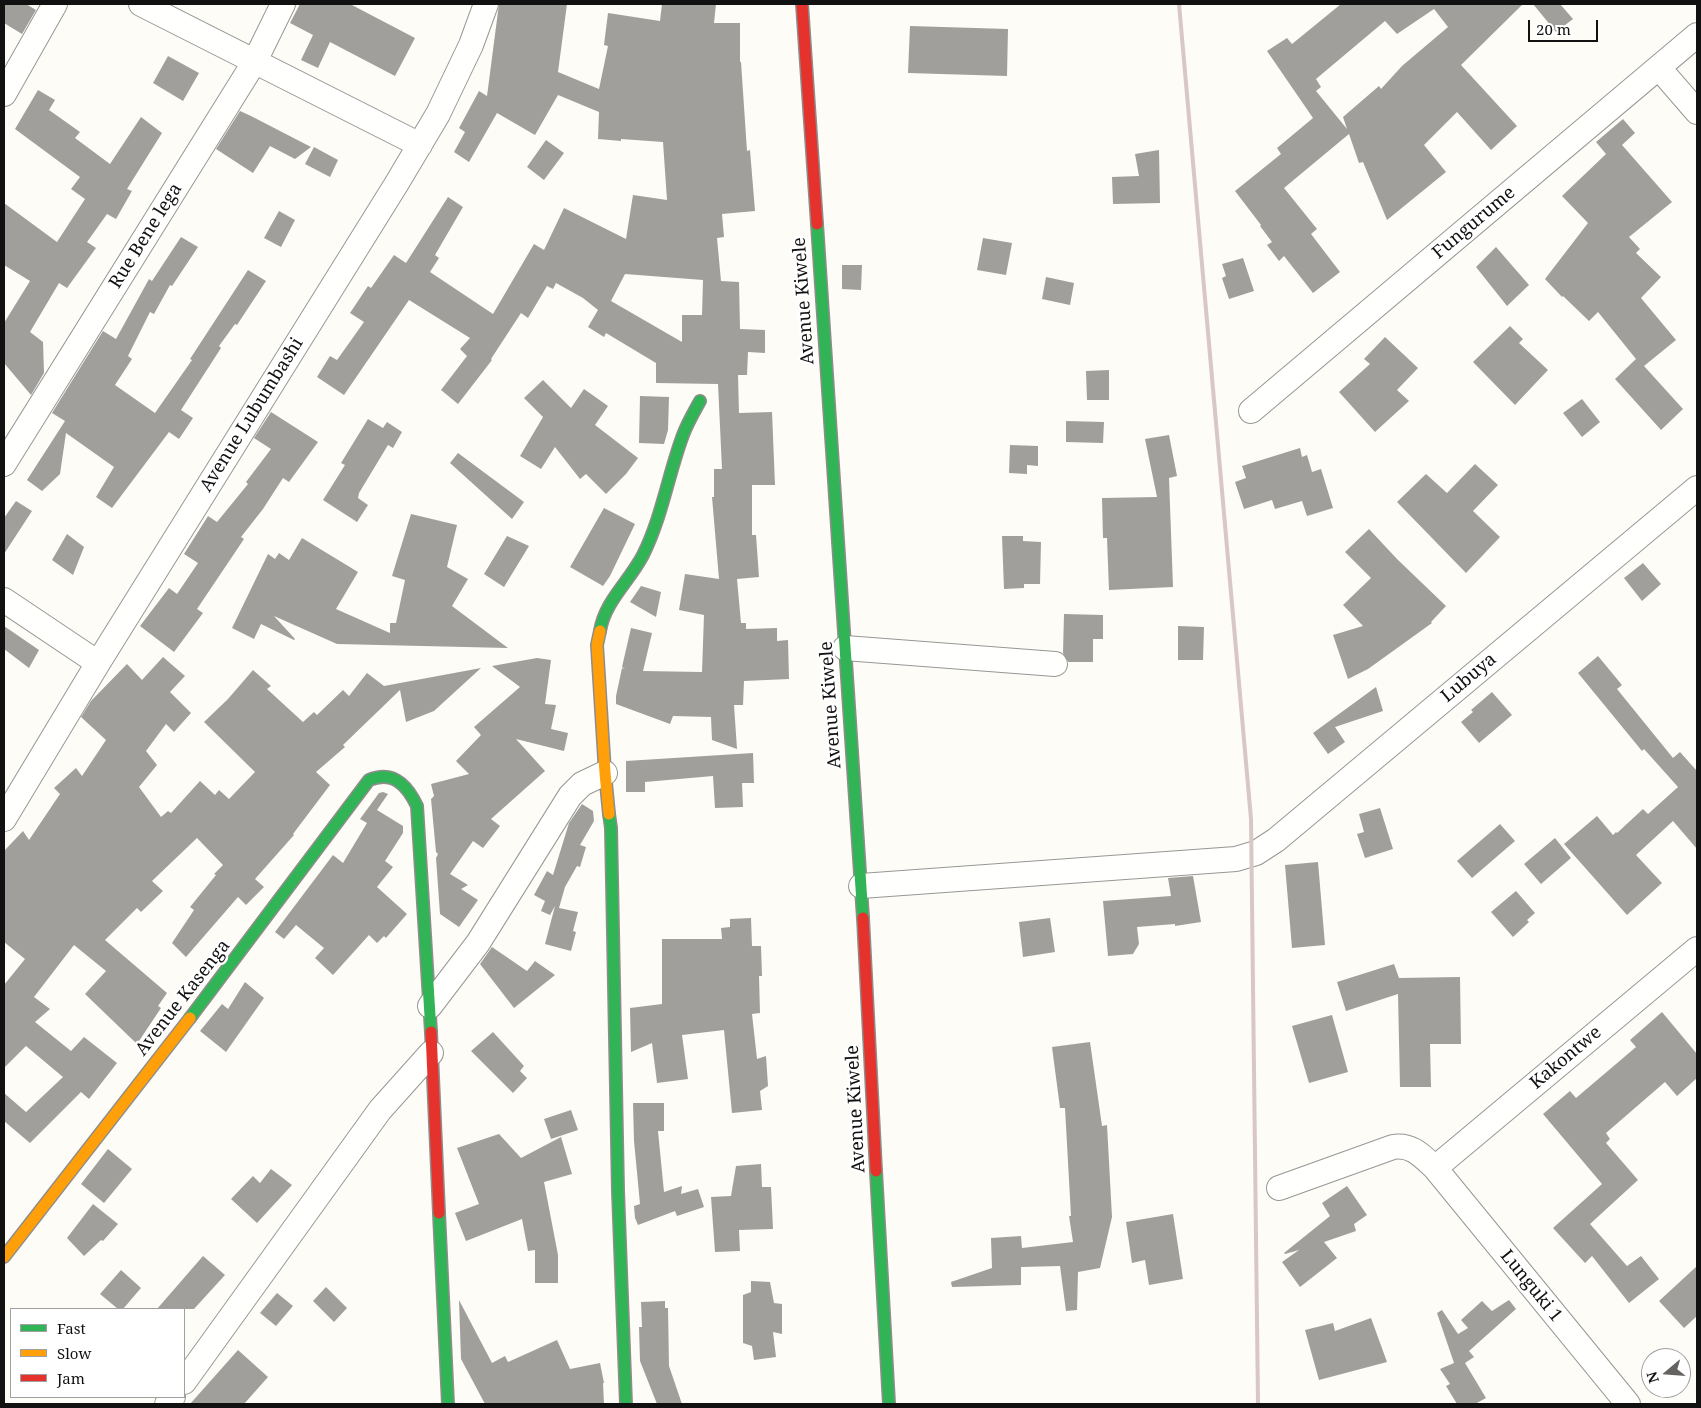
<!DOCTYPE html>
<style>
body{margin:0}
#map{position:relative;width:1701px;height:1408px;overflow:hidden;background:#fdfcf7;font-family:"Noto Serif",serif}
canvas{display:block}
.frame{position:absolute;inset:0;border:5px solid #111;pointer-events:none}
.legend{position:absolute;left:10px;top:1308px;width:175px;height:90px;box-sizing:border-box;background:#fff;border:1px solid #a0a0a0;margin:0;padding:6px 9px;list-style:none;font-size:15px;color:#111}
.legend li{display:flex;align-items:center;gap:10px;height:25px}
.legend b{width:25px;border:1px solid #a0a0a0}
.north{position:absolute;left:1641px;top:1348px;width:50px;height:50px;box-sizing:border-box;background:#fff;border:1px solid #a0a0a0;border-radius:50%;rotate:252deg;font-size:14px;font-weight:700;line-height:20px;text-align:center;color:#111}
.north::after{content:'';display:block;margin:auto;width:18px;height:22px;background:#646362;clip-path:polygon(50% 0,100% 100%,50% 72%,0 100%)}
.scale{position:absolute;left:1528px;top:20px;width:70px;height:22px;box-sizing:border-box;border:2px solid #111;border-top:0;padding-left:6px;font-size:15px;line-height:18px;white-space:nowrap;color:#111;-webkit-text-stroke:4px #fff;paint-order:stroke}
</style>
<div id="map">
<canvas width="1701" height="1408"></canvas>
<div class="frame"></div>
<ul class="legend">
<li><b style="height:6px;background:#30b455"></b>Fast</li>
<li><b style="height:6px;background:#ff9f0a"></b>Slow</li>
<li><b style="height:6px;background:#e5322d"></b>Jam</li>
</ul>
<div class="north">N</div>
<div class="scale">20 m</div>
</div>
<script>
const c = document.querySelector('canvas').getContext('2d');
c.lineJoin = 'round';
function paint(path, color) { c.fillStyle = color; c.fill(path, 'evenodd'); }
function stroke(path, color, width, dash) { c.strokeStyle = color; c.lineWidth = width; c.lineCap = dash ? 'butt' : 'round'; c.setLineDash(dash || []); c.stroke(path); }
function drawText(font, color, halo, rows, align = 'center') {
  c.font = font + ' "Noto Serif",serif'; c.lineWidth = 5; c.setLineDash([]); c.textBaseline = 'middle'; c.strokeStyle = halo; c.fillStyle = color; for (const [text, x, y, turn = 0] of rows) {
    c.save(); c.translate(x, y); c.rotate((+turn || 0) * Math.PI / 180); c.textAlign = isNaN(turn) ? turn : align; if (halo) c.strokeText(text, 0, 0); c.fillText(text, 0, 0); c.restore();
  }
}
const building = new Path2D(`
 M 4,4 L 26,4 L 36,10 L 22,34 L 4,23 Z
 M 300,4 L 350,4 L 415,38 L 395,76 L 330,42 L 318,68 L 301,60 L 313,35 L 290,23 Z
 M 499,4 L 567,4 L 558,72 L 599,89 L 608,46 L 604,45 L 608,13 L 660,21 L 662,4 L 716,4 L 714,23 L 740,23 L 740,62 L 741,62 L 747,151 L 750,150 L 755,211 L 722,214 L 724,237 L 717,238 L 721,281 L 739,282 L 740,329 L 765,330 L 765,353 L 748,352 L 747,375 L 738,375 L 739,413 L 772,412 L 775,485 L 752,485 L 752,535 L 756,535 L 759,577 L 737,579 L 741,623 L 746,623 L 746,629 L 777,628 L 777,641 L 788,640 L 789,679 L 744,681 L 743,705 L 734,705 L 737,749 L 712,740 L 711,717 L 673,716 L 670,724 L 616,704 L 616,696 L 622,668 L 625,669 L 622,667 L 631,628 L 652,633 L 643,671 L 702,672 L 704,615 L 679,610 L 685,574 L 719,579 L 712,497 L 714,497 L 714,469 L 722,469 L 718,384 L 656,383 L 656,363 L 606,333 L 604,337 L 588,327 L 598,310 L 583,298 L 556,283 L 553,289 L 547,286 L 528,318 L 521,313 L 491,359 L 492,360 L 458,404 L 441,390 L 467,356 L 460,349 L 470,338 L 409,300 L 344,395 L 317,377 L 330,356 L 337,360 L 364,322 L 350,313 L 368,286 L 371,288 L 394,255 L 406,263 L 448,197 L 463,207 L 435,255 L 439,258 L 430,272 L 493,314 L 534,244 L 544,250 L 564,208 L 626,239 L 633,195 L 667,200 L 663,142 L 621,139 L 621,141 L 598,139 L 599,112 L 558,95 L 535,135 L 497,113 L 469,162 L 454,152 L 465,132 L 459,128 L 479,91 L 487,96 ZM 625,274 L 703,280 L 702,315 L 682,315 L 682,342 L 611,301 Z
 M 1341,4 L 1523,4 L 1461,65 L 1517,126 L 1491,150 L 1457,112 L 1424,145 L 1446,172 L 1387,220 L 1363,162 L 1359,163 L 1349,134 L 1284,188 L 1317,229 L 1311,234 L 1340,272 L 1313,293 L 1284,256 L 1279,261 L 1267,245 L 1272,242 L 1260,226 L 1261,225 L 1235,191 L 1281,154 L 1277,148 L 1313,118 L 1267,51 L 1287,38 L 1292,44 ZM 1434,9 L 1448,27 L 1402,66 L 1381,89 L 1379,86 L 1343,117 L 1347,129 L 1316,91 L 1321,87 L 1316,79 L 1385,21 L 1397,34 Z
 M 1533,4 L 1560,4 L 1573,19 L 1556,32 Z
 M 910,26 L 1008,29 L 1007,76 L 908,73 Z
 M 168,56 L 199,73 L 183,101 L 153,83 Z
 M 38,90 L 55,100 L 49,110 L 80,132 L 75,138 L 110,164 L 141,117 L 162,133 L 127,189 L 132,191 L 116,219 L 107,214 L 87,242 L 96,248 L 67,288 L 59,283 L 30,332 L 43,342 L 44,373 L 31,395 L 4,363 L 4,323 L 30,281 L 4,265 L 4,203 L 57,242 L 85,199 L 71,189 L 80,177 L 15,129 Z
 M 240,111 L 251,116 L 311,147 L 295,159 L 270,146 L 253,173 L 216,149 Z
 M 1623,119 L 1635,133 L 1622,145 L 1672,202 L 1629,237 L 1640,249 L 1636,253 L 1661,277 L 1641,298 L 1676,340 L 1644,366 L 1683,409 L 1661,430 L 1615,379 L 1636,359 L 1598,312 L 1589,321 L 1563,296 L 1562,297 L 1545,279 L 1588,223 L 1562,196 L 1606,154 L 1596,142 Z
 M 546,140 L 564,153 L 544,180 L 527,167 Z
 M 314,147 L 338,160 L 330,177 L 305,164 Z
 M 1159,150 L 1160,203 L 1113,204 L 1112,177 L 1139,176 L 1135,154 Z
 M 279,211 L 295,220 L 281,247 L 264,238 Z
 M 181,237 L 198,247 L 172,286 L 170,285 L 154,314 L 150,312 L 128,356 L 132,359 L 115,385 L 155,413 L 192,360 L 190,359 L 248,270 L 266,281 L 237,325 L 235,324 L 219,346 L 221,348 L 181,410 L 193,418 L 179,439 L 169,432 L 112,508 L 96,497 L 114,467 L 66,433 L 60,474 L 42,491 L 27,480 L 65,421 L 52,413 L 103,331 L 116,339 L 149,279 L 152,281 Z
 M 983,238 L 1012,243 L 1006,275 L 977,270 Z
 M 1496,247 L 1529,285 L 1507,306 L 1476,267 Z
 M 1243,258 L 1254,291 L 1229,299 L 1222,278 L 1226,276 L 1222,264 Z
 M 842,265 L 862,265 L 861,290 L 842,289 Z
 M 1046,277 L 1074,283 L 1070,305 L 1042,299 Z
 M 1510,326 L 1523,339 L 1519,343 L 1548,370 L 1515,405 L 1473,362 Z
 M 1385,337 L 1418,368 L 1397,390 L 1409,401 L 1375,432 L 1339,392 L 1370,364 L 1364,359 Z
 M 1109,370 L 1109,400 L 1087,400 L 1086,371 Z
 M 543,380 L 571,408 L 584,389 L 608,406 L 595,425 L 638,458 L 626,474 L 606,494 L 586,474 L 580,479 L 555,447 L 541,469 L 520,456 L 543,417 L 524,398 Z
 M 640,396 L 669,397 L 668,430 L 664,444 L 639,443 Z
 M 1582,399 L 1600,422 L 1582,437 L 1563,413 Z
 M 271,412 L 318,442 L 289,482 L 283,478 L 263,509 L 241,537 L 244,539 L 197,609 L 203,613 L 174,652 L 140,626 L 169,588 L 177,594 L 198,563 L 184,554 L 208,516 L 217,522 L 248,484 L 246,482 L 271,449 L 254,438 Z
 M 368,419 L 383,428 L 387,422 L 402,432 L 393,448 L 388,445 L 359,493 L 358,498 L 368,505 L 357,522 L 323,500 L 345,465 L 341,463 Z
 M 1066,421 L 1104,422 L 1103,443 L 1066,442 Z
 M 1169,435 L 1177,476 L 1169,478 L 1173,587 L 1109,590 L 1107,538 L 1103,538 L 1102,498 L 1157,497 L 1145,439 Z
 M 1010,445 L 1038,446 L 1038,466 L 1027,465 L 1027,474 L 1009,473 Z
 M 1300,448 L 1302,457 L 1307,455 L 1312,472 L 1321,469 L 1333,508 L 1307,516 L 1302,501 L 1275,509 L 1272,500 L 1244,509 L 1235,482 L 1246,478 L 1242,466 Z
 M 458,453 L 524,502 L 512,519 L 450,463 Z
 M 1475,464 L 1498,485 L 1473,511 L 1500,537 L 1466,573 L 1397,502 L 1426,474 L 1447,493 Z
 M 16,501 L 32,511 L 4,554 L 4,518 Z
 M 604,508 L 635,524 L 610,576 L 603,586 L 570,567 Z
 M 411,514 L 457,525 L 447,567 L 468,579 L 452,606 L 508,648 L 337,644 L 274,616 L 295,639 L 294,640 L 261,624 L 254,639 L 232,628 L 268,554 L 275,559 L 279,553 L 289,560 L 302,538 L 358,572 L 336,609 L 390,633 L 390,623 L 396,623 L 405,580 L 392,576 Z
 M 1369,529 L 1397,559 L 1446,606 L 1431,622 L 1432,623 L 1368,669 L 1348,679 L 1333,635 L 1363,626 L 1343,605 L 1371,578 L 1345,552 Z
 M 67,534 L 84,547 L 73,575 L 52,560 Z
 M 507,536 L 529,546 L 504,587 L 484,574 Z
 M 1002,536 L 1023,536 L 1023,541 L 1041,542 L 1040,584 L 1024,584 L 1024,588 L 1004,589 Z
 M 1643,563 L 1661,584 L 1642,601 L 1624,578 Z
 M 641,586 L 661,592 L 656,617 L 630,602 Z
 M 1064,614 L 1103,615 L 1103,639 L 1093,639 L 1093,662 L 1068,662 L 1063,653 Z
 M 4,626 L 39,650 L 29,668 L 4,649 Z
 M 1178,626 L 1204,627 L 1203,660 L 1178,660 Z
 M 1598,656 L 1622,685 L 1617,689 L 1673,758 L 1680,752 L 1697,771 L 1697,849 L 1673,821 L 1636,855 L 1662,883 L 1627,915 L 1564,844 L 1597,816 L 1613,835 L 1616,832 L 1617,833 L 1643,809 L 1648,814 L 1678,787 L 1644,749 L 1642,751 L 1578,673 Z
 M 163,657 L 185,676 L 170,692 L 191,713 L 174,732 L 166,724 L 146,751 L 157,765 L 139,787 L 161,817 L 168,811 L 171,813 L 200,781 L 215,795 L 219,790 L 229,799 L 255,772 L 204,722 L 228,699 L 253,670 L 271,686 L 267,689 L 303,722 L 314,712 L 317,715 L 343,690 L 349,696 L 367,673 L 384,686 L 481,668 L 434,711 L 406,722 L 400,690 L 343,745 L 345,747 L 316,772 L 330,785 L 293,834 L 294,835 L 255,879 L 264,887 L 246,905 L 238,897 L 186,957 L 172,943 L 194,910 L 190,907 L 216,875 L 214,874 L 223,865 L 197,838 L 152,881 L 163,891 L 141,912 L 137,908 L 105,940 L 167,993 L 158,1006 L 161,1008 L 137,1044 L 85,994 L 106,971 L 74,945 L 34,997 L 50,1009 L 35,1022 L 71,1051 L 84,1037 L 117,1063 L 89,1099 L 81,1092 L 30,1143 L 4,1121 L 4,1093 L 26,1112 L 63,1077 L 26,1046 L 4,1068 L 4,985 L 25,959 L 4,942 L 4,851 L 23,831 L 29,840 L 60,794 L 54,788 L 76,768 L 82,776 L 106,740 L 81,717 L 91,701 L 127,664 L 142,680 Z
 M 537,658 L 551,660 L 545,704 L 556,705 L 551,729 L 568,733 L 564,751 L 516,739 L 545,771 L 491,819 L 500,826 L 483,848 L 473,841 L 450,874 L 468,885 L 461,889 L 478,900 L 459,927 L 440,914 L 436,858 L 438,854 L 436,852 L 431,799 L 434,796 L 431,784 L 469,774 L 456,761 L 481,735 L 474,727 L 520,687 L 492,666 Z
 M 1376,687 L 1383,711 L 1335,727 L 1345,742 L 1328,754 L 1313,733 Z
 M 1492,692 L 1512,715 L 1479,743 L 1461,722 L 1473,712 L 1471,710 Z
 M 753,753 L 754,783 L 742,783 L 743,807 L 715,808 L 713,776 L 645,782 L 645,792 L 626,792 L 626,761 Z
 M 383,792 L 388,794 L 377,810 L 403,826 L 403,833 L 385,861 L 393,867 L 377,887 L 407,914 L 386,938 L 384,936 L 377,943 L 369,935 L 333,975 L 315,958 L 324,948 L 296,925 L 284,939 L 275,932 L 333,855 L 343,863 L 367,823 L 360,819 L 379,793 Z
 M 582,804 L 593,811 L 594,821 L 580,845 L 586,847 L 580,867 L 577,866 L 565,887 L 559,908 L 578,912 L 573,931 L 576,932 L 571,951 L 545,944 L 555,906 L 550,915 L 541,911 L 545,901 L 534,895 L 547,871 L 553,875 L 569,823 Z
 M 1380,808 L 1393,849 L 1365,858 L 1357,834 L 1364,832 L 1359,814 Z
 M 1500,824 L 1515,841 L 1472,878 L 1457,861 Z
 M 1555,838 L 1571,858 L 1541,884 L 1524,864 Z
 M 1318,862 L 1325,945 L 1292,948 L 1285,865 Z
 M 1193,876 L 1201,922 L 1175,926 L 1175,924 L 1137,927 L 1139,944 L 1133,954 L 1108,956 L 1103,901 L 1171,896 L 1168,878 Z
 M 1516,891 L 1535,913 L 1527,920 L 1529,922 L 1513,937 L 1491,912 Z
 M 751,918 L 752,946 L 761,946 L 762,976 L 759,976 L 760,1013 L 752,1014 L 757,1059 L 766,1056 L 768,1086 L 760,1091 L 762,1110 L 732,1113 L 724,1030 L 682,1035 L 688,1079 L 657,1083 L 652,1043 L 631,1052 L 630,1008 L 662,1004 L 662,939 L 722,939 L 721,928 L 730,927 L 730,919 Z
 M 1050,918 L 1055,952 L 1023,957 L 1019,922 Z
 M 492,947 L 527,971 L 535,961 L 555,975 L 514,1008 L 480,964 Z
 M 1394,964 L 1399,978 L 1460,977 L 1461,1044 L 1430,1044 L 1431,1087 L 1400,1087 L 1398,994 L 1346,1011 L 1337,982 Z
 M 245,982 L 264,998 L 226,1052 L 200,1031 L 222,1004 L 228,1009 Z
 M 1662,1012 L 1697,1054 L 1697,1078 L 1677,1096 L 1665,1082 L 1606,1133 L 1610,1139 L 1606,1143 L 1638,1180 L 1590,1224 L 1627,1266 L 1641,1256 L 1659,1279 L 1629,1303 L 1592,1256 L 1585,1263 L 1553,1228 L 1602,1184 L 1543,1114 L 1570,1091 L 1576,1098 L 1636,1047 L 1630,1040 Z
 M 1332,1015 L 1348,1072 L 1309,1083 L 1292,1026 Z
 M 493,1032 L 524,1066 L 520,1071 L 527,1078 L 513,1093 L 471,1051 Z
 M 1090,1042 L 1102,1126 L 1107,1125 L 1112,1217 L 1100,1268 L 1078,1272 L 1077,1310 L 1066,1311 L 1060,1266 L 1021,1267 L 1021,1285 L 952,1287 L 951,1282 L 992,1268 L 991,1238 L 1021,1236 L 1022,1248 L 1073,1242 L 1069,1216 L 1071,1216 L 1065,1108 L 1060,1108 L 1052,1047 Z
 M 633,1103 L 664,1103 L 664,1131 L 658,1131 L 664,1192 L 682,1186 L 681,1194 L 698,1189 L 704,1207 L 677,1216 L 675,1211 L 638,1225 L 635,1218 L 634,1206 L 640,1204 L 634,1141 Z
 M 571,1110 L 578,1130 L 551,1139 L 544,1119 Z
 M 499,1134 L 521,1158 L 561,1137 L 572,1174 L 544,1182 L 558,1255 L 558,1283 L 535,1283 L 535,1250 L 528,1251 L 522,1219 L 466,1241 L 455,1213 L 479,1204 L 457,1148 Z
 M 108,1149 L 132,1169 L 104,1203 L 81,1184 Z
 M 761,1164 L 762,1187 L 771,1187 L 773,1229 L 739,1230 L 740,1251 L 715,1252 L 711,1197 L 731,1196 L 736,1166 Z
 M 271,1169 L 292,1185 L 257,1223 L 231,1199 L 253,1176 L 260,1183 Z
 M 1347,1186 L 1367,1215 L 1354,1224 L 1356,1231 L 1324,1242 L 1337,1258 L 1300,1287 L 1282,1262 L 1299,1250 L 1285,1254 L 1284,1253 L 1330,1216 L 1322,1203 Z
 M 93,1204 L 118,1224 L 103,1241 L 101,1240 L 84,1256 L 67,1238 Z
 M 1173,1214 L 1183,1279 L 1149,1285 L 1145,1260 L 1132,1263 L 1126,1222 Z
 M 203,1256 L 225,1275 L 194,1309 L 157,1309 Z
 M 1697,1266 L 1697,1316 L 1684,1328 L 1659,1301 Z
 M 121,1270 L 141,1288 L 123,1309 L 118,1309 L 100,1294 Z
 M 751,1281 L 770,1282 L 774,1303 L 782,1304 L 782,1334 L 773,1332 L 776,1357 L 754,1360 L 752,1346 L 743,1343 L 743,1295 L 751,1292 Z
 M 326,1287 L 347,1308 L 334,1322 L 313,1301 Z
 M 277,1293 L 293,1306 L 276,1326 L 260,1313 Z
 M 459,1300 L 492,1363 L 505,1356 L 508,1362 L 557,1340 L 570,1369 L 600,1363 L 604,1383 L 603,1383 L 604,1404 L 485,1404 L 461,1359 Z
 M 1509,1300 L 1516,1309 L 1469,1351 L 1474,1357 L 1465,1363 L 1486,1398 L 1475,1404 L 1457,1404 L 1446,1386 L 1450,1384 L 1440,1369 L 1454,1363 L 1437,1313 L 1442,1310 L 1458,1334 L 1468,1328 L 1461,1320 L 1482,1301 L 1492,1311 Z
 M 665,1301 L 665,1308 L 668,1308 L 669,1366 L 682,1404 L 657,1404 L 640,1361 L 639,1327 L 642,1327 L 641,1302 Z
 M 1371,1318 L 1387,1362 L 1319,1380 L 1305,1330 L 1333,1323 L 1335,1331 Z
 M 238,1350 L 268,1377 L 244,1404 L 190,1404 Z`);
const street = new Path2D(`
 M 141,4 L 420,145
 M 1659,68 L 1697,112
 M 4,94 L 55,4
 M 1251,411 L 1697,35
 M 4,464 L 255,61 L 283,4
 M 4,600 L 98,663
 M 845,648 L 1055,664
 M 4,819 L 98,663 L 397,183 L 438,114 L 471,45 L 486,4
 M 861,886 L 1236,859 L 1256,853 L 1276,840 L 1697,488
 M 430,1006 L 478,943 L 570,796 L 582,784 L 605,773
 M 1435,1168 L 1697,949
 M 1279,1188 L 1393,1147 C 1412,1144 1422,1156 1435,1168 L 1628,1404
 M 184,1382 L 380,1110 L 431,1053
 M 167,1404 L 173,1397`);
const fast = new Path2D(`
 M 817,224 L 863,918
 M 600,631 C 605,601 629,582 643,555 C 662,517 668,475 683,435 C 687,424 694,412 700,401
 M 609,814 L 611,828 L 618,1191 L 626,1404
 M 190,1018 L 369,780 C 393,770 407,785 417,806 L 431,1032
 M 876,1171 L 889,1404
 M 439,1213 L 448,1404`);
const slow = new Path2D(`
 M 600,631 L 597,645 L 605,773 L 609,814
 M 4,1257 L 190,1018`);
const jam = new Path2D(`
 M 802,4 L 817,224
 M 863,918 L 876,1171
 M 431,1032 L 439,1213`);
const rail = new Path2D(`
 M 1179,4 L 1251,819 L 1258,1404`);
const streetNames = [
 ["Fungurume",1474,223,-40],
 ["Rue Bene lega",146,236,-58],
 ["Avenue Kiwele",804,301,-94],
 ["Avenue Lubumbashi",252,415,-58],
 ["Lubuya",1469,678,-40],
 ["Avenue Kiwele",831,705,-94],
 ["Avenue Kasenga",183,998,-52],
 ["Kakontwe",1566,1058,-40],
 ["Avenue Kiwele",856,1109,-93],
 ["Lunguki 1",1531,1286,51]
];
paint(building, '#a19f9c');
stroke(street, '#979795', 26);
stroke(fast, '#8e8d8b', 14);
stroke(slow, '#8e8d8b', 14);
stroke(jam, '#8e8d8b', 14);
stroke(street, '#fffffe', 24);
stroke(fast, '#30b455', 11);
stroke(slow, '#ff9f0a', 11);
stroke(jam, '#e5322d', 11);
stroke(rail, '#d9c6c7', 4);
drawText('18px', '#111', '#fff', streetNames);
</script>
